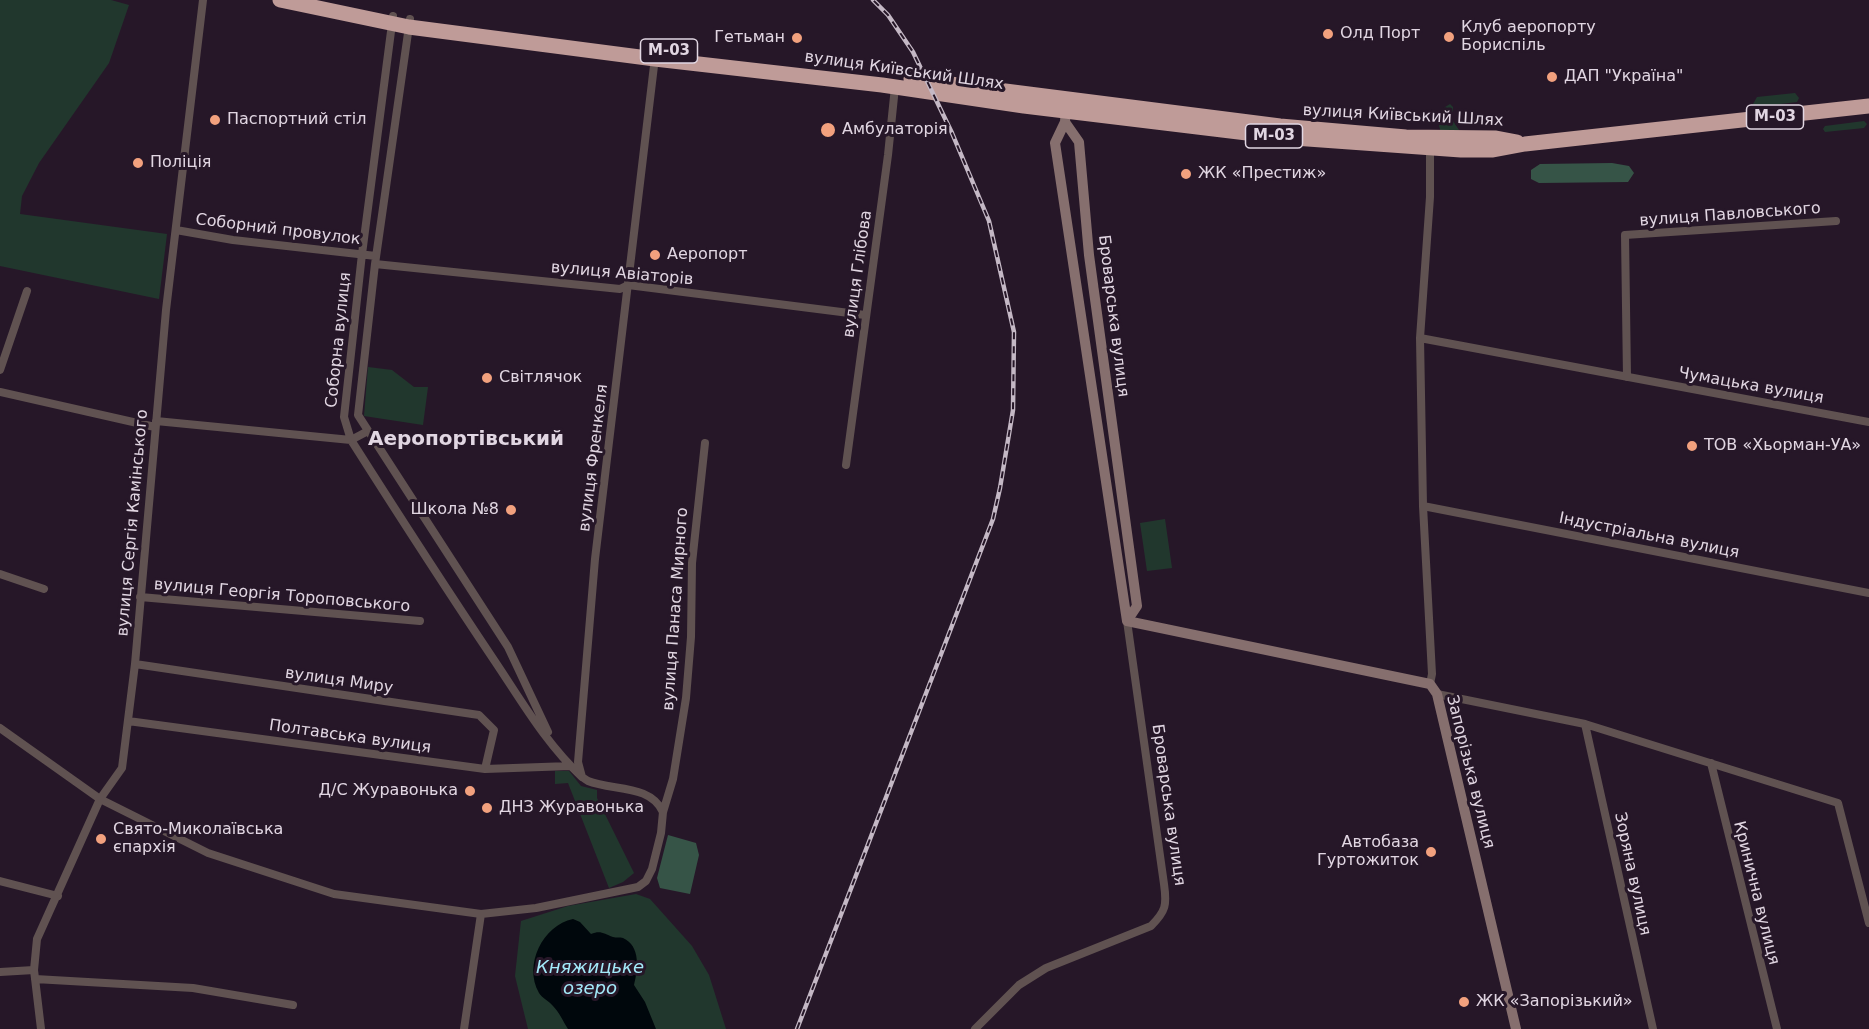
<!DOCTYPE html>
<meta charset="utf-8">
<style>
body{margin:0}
canvas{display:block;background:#261728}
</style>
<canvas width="1869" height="1029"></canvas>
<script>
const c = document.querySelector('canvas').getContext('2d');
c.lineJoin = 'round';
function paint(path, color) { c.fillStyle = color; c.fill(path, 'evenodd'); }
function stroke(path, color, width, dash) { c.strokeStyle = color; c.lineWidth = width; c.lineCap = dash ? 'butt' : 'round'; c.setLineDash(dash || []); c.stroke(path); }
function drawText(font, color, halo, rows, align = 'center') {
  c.font = font + ' "DejaVu Sans",sans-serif'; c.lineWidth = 6; c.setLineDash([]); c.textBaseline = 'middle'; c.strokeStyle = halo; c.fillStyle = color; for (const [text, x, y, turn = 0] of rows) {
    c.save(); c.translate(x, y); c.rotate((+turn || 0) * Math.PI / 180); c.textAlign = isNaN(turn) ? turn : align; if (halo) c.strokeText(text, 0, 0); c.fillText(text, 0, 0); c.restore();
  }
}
const green = new Path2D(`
 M 0,0 L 111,0 L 129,5 L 109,63 L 39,163 L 22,196 L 20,214 L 167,234 L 159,299 L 0,266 Z
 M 1795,93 L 1799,98 L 1797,102 L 1756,107 L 1753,104 L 1757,97 Z
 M 1450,104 L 1453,107 L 1453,121 L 1461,133 L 1441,132 L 1439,126 L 1442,109 Z
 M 1864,121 L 1867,124 L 1864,128 L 1825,132 L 1823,129 L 1825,126 Z
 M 368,367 L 392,370 L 414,387 L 428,387 L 423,425 L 364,416 Z
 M 1165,519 L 1172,568 L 1147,571 L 1140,523 Z
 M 555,771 L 569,771 L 581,786 L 597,790 L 597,798 L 634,873 L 623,882 L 609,888 L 568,783 L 555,784 Z
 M 636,894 L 650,899 L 692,946 L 709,975 L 726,1029 L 528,1029 L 515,976 L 521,921 L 568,906 Z`);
const forest = new Path2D(`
 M 1612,163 L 1629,166 L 1634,173 L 1628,182 L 1539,183 L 1531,179 L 1531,170 L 1540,164 Z
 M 668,835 L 696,843 L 699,855 L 690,894 L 660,888 L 657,878 Z`);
const water = new Path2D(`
 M 573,919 L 580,922 L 591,934 C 601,930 604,934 613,937 C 616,938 620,937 623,938 C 641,946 638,970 634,985 L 645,1002 L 656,1029 L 568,1029 C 563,1021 559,1012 553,1006 C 549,1001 542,998 539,993 C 523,965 543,925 573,919 Z`);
const street = new Path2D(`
 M 393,16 L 362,254 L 344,417 L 351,440 C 398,514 445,587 494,660 C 521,700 546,744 582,777
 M 410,19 L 375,264 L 358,415 L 508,647 L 548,732
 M 656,49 L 595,559 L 578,762 L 582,777 L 588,781 C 613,791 650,784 663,812
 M 1430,147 L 1430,197 L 1420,338 L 1423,506 L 1432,674 L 1430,684
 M 176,230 L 233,240 L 376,256
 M 375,264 L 620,289 L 628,285 L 865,315
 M 1420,338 L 1869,422
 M 0,370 L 27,291
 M 1627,377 L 1625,235 L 1836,221
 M 0,392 L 155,427
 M 156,421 L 351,440 L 368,431
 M 846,465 L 888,155 L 895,87
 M 1423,506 L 1869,593
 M 0,574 L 44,589
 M 140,597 L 420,621
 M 135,664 L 479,715 L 494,730 L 485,769
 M 1437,694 L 1585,724 L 1838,803 L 1869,923
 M 128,721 L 485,769 L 570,766
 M 1585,724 L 1653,1029
 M 0,728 L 100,799 L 208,853 L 334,894 L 481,914 L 536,908 L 638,887 L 646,881 L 652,869 L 661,833 L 663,812 L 673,779 L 686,698 L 691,637 L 692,563 L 705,443
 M 1711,763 L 1777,1029
 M 0,881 L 58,896
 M 0,972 L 34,970
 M 35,979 L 193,988 L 293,1005
 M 41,1029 L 34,970 L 37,939 L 100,799 L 122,768 L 135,664 L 166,310 L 203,0
 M 464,1029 L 481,914
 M 975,1029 L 1019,985 L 1046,968 L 1151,926 C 1166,911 1167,905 1164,884 L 1127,621`);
const secondary = new Path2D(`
 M 1066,104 L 1065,122 L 1055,143 L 1127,621
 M 1065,122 L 1079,142 L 1089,255 L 1137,606 L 1127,621
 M 1127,621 L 1430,684 L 1437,694 L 1516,1029`);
const highway = new Path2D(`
 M 280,0 L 409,27 L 655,59 L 882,85 L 1024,106 L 1280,137 L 1461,150 L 1493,150 L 1525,144 L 1869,106
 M 911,79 L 1280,126 L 1406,137 L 1496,138 L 1517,142`);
const rail = new Path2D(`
 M 797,1029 L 993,519 L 1000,488 L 1013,410 L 1014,332 L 989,221 L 952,133 L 913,52 L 888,15 L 873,0`);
const markers = [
 [1328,34,6,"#f2a17e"],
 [1449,37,6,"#f2a17e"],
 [797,38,6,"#f2a17e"],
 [1552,77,6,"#f2a17e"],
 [215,120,6,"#f2a17e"],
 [828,130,8,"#f2a17e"],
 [138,163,6,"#f2a17e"],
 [1186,174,6,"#f2a17e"],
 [655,255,6,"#f2a17e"],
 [487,378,6,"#f2a17e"],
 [1692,446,6,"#f2a17e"],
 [511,510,6,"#f2a17e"],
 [470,791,6,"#f2a17e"],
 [487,808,6,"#f2a17e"],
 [101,839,6,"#f2a17e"],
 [1431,852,6,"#f2a17e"],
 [1464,1002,6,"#f2a17e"]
];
const shields = [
 [669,51,57],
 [1775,117,57],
 [1274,136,57]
];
const shieldNames = [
 ["М-03",669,51],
 ["М-03",1775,117],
 ["М-03",1274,136]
];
const poiNames = [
 ["Клуб аеропорту",1461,28],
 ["Бориспіль",1461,46],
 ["Олд Порт",1340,34],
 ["Гетьман",785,38,"right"],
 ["ДАП \"Україна\"",1564,77],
 ["Паспортний стіл",227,120],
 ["Амбулаторія",842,130],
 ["Поліція",150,163],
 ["ЖК «Престиж»",1198,174],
 ["Аеропорт",667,255],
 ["Світлячок",499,378],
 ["ТОВ «Хьорман-УА»",1704,446],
 ["Школа №8",499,510,"right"],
 ["Д/С Журавонька",458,791,"right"],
 ["ДНЗ Журавонька",499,808],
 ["Свято-Миколаївська",113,830],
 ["єпархія",113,848],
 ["Автобаза",1419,843,"right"],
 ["Гуртожиток",1419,861,"right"],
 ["ЖК «Запорізький»",1476,1002]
];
const streetNames = [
 ["вулиця Київський Шлях",904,71,8],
 ["вулиця Київський Шлях",1403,116,3],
 ["вулиця Павловського",1730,215,-4],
 ["Соборний провулок",278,230,7],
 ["вулиця Авіаторів",622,274,5],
 ["вулиця Глібова",858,274,-82],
 ["Броварська вулиця",1113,316,83],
 ["Соборна вулиця",339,340,-84],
 ["Чумацька вулиця",1751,386,10],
 ["вулиця Френкеля",594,458,-83],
 ["вулиця Сергія Камінського",133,523,-85],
 ["Індустріальна вулиця",1649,536,11],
 ["вулиця Георгія Тороповського",282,596,5],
 ["вулиця Панаса Мирного",676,609,-86],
 ["вулиця Миру",339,681,8],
 ["Полтавська вулиця",350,737,8],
 ["Запорізька вулиця",1470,772,76],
 ["Броварська вулиця",1168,805,82],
 ["Зоряна вулиця",1632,874,78],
 ["Кринична вулиця",1756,893,76]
];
const waterNames = [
 ["Княжицьке",590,968],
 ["озеро",590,989]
];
const quarterNames = [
 ["Аеропортівський",466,440]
];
paint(green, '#21372d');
paint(forest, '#365447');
paint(water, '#00070c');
stroke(street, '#605251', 8);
stroke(secondary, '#866f6e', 10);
stroke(highway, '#bf9b98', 15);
stroke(rail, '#c4b8c5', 4.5);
stroke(rail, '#261728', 2, [7]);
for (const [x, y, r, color] of markers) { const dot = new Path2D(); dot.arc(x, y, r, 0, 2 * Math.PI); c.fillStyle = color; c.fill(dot); stroke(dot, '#261728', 2); }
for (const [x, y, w] of shields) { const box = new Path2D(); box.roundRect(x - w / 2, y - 12, w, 24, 4.5); c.fillStyle = '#261728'; c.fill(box); stroke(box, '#e1d6e2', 1.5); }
drawText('bold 15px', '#e1d6e2', null, shieldNames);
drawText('16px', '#e1d6e2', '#261728', poiNames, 'left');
drawText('16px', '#e1d6e2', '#261728', streetNames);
drawText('italic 18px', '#a3eaf9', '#261728', waterNames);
drawText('bold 20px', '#e1d6e2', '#261728', quarterNames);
</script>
